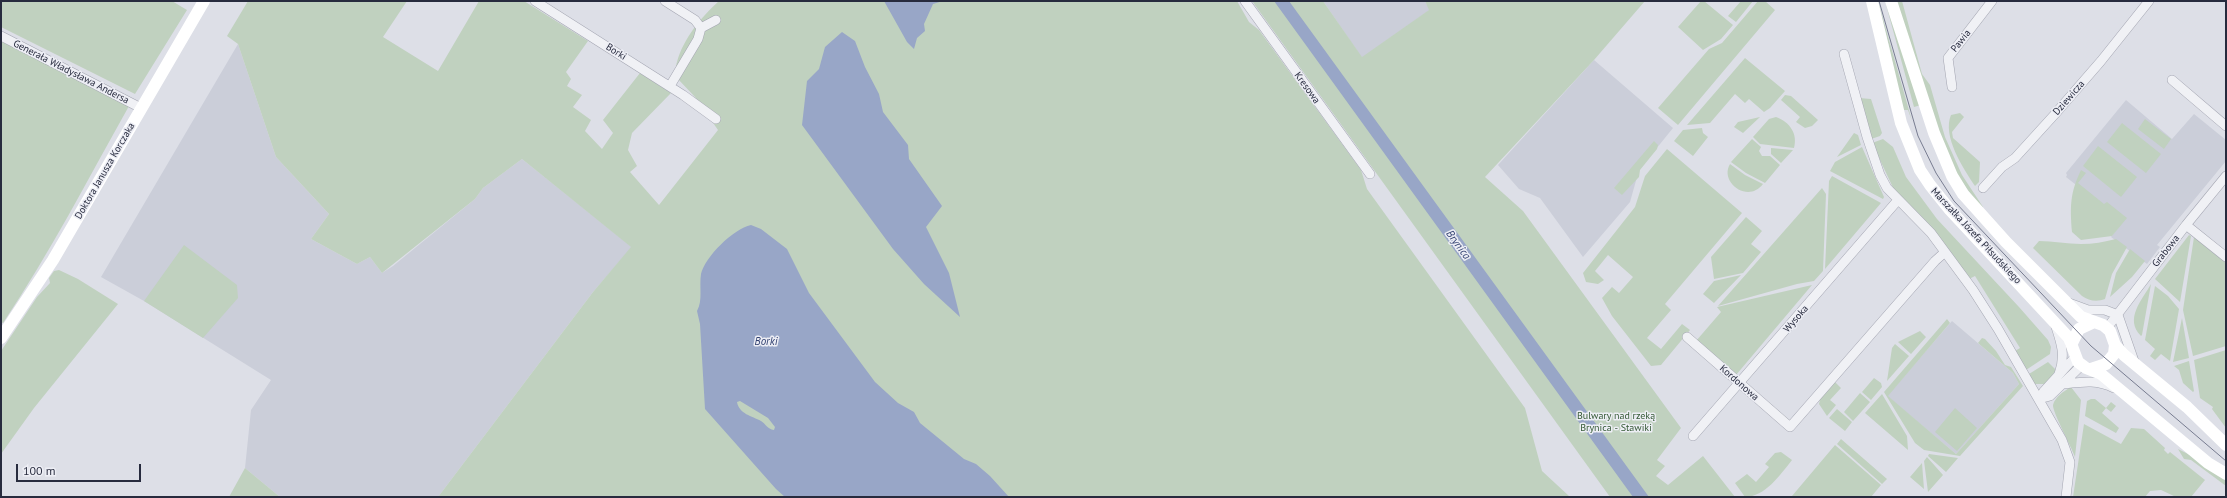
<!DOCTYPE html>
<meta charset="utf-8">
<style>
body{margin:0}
#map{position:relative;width:2227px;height:498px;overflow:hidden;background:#dddfe7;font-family:"PT Sans",sans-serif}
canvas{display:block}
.frame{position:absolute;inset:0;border:2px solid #272b3e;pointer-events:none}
.scale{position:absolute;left:16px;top:464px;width:125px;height:18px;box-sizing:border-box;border:2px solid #272b3e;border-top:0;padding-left:5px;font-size:12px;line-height:14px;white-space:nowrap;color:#272b3e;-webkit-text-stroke:3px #edeef5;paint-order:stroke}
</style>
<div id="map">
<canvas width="2227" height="498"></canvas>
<div class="frame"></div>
<div class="scale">100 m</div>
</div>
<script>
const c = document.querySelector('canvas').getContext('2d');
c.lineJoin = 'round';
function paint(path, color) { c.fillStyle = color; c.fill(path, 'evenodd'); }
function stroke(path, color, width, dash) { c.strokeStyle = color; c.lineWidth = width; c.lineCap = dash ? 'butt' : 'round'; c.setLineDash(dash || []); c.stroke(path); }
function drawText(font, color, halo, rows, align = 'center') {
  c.font = font + ' "PT Sans",sans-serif'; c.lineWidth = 3; c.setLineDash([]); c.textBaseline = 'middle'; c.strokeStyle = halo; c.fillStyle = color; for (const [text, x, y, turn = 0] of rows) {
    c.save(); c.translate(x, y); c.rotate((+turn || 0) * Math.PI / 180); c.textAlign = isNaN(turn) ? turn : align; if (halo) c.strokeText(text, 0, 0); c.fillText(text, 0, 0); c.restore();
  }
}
const built = new Path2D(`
 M 1323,1 L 1425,1 L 1430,10 L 1362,58 Z
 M 238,44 L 276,157 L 329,214 L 311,239 L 357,264 L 370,257 L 382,273 L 393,266 L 475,199 L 483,188 L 522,159 L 632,247 L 593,292 L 438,497 L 280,497 L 245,468 L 251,410 L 271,380 L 144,301 L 101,277 Z
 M 1594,60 L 1673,128 L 1639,170 L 1630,202 L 1583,257 L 1540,198 L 1519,189 L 1498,165 Z
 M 2126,100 L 2172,139 L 2194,114 L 2226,140 L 2226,161 L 2157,245 L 2160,247 L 2147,264 L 2111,237 L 2122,221 L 2066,177 L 2067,175 L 2066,173 Z
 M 1952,321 L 2013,373 L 2019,384 L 1956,454 L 1887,396 Z`);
const green = new Path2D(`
 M 1,1 L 172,1 L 187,10 L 135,94 L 1,27 Z
 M 248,1 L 407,1 L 383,37 L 438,71 L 479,1 L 524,1 L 588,41 L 566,72 L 571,79 L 567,86 L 582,95 L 573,107 L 591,120 L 585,131 L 602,149 L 613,133 L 603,120 L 640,73 L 671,93 L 632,133 L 628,150 L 637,166 L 630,172 L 659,205 L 718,130 L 695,97 L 677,78 C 677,73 675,67 677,62 C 683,39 702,16 719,1 L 1237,1 L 1249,22 L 1259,30 L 1361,170 L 1367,189 L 1525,408 L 1542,471 L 1569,496 L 438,497 L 593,292 L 631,247 L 522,159 L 483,188 L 475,199 L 382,273 L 370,257 L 357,264 L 311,239 L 329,214 L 276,157 L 238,44 L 227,36 Z
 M 1252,1 L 1323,1 L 1362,57 L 1429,10 L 1425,1 L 1645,1 L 1594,60 L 1485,177 L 1523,211 L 1681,428 L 1657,460 L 1665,466 L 1656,476 L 1668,485 L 1703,456 L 1735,497 L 1610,497 Z
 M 1701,1 L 1704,1 L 1733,25 L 1721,39 L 1703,50 L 1678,27 Z
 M 1741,1 L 1753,1 L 1736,22 L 1728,16 Z
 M 1758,1 L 1765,1 L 1775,10 L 1678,125 L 1658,108 L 1709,49 L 1722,43 Z
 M 1877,1 L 1878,1 L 1912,121 L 1908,110 L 1902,110 L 1889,46 Z
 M 1885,1 L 1887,1 L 1921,105 L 1914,107 Z
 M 1896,1 L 1902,1 L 1922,74 L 1930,85 L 1945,137 L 1962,175 L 1983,207 L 1981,209 L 1958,176 L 1938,131 Z
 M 1,41 L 129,106 C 88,179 50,253 3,323 L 1,322 Z
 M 1745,58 L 1785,91 L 1770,108 L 1764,112 L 1749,99 L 1745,103 L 1735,94 L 1710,123 L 1687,125 Z
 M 1785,95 L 1791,96 L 1818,120 L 1812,126 L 1805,128 L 1796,122 L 1800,117 L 1781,100 Z
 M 1859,98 L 1871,99 L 1882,133 L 1880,136 L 1871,139 Z
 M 1960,113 L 1964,117 L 1952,132 L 1953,138 L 1980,162 L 1979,182 L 1975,186 C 1963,168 1942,136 1951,115 Z
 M 1760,117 L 1743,133 L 1734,127 L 1738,122 Z
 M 1776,117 C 1790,122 1798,134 1794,148 L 1760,144 L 1753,137 L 1769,119 Z
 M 2145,119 L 2171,139 L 2164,149 L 2138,129 Z
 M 2122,123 L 2161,154 L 2146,173 L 2107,142 Z
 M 1702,128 L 1703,133 L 1708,137 L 1693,156 L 1674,141 L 1683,130 Z
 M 1854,133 L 1858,135 L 1861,145 L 1837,157 Z
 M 1752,139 L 1761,147 L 1759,151 L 1762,156 L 1770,156 L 1780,165 L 1765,183 L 1746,173 L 1731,162 Z
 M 1883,139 L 1893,147 L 1906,177 L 1937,219 L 2019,307 L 2048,340 L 2051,347 L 2050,354 L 2026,370 L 2015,351 L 2020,348 L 1975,276 L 1969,279 L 1896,194 L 1872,143 Z
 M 1654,141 L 1658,145 L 1657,149 L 1640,170 L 1639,177 L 1622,195 L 1614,188 Z
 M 2098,146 L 2137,177 L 2121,197 L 2083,166 Z
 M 1862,147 L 1884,197 L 1883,199 L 1830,171 L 1835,162 Z
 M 1771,148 L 1793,150 L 1781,163 L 1771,154 Z
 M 1667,149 L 1742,213 L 1665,304 L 1671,310 L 1647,338 L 1661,349 L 1682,324 L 1690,330 L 1661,365 L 1651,366 L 1612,316 L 1602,298 L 1612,287 L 1619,293 L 1633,277 L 1608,255 L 1595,271 L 1604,280 L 1598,284 L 1586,282 L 1583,273 L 1635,207 L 1645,176 Z
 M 1730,164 L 1745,175 L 1763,184 C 1748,204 1719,182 1730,164 Z
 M 2081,170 L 2086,173 L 2078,183 L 2104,204 L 2107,202 L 2127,218 L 2112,236 L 2081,240 L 2072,232 C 2070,206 2070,193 2081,170 Z
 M 1832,176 L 1881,203 L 1825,269 L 1829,181 Z
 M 1822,188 L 1826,194 L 1823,271 L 1814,281 L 1797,284 L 1718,306 Z
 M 1746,217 L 1762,231 L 1751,244 L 1761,252 L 1743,273 L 1714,279 L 1711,257 Z
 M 2189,235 L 2191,236 L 2180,302 L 2155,279 Z
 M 2194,237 L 2226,263 L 2226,346 L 2193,356 L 2183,310 Z
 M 2116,239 L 2127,247 L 2112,274 L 2105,299 C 2097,302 2089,301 2082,296 L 2033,248 L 2039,241 C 2053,241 2067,244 2081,244 C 2093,244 2104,242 2116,239 Z
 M 184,245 L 237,285 L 238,298 L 203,338 L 144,301 Z
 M 2130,249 L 2145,261 L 2132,277 L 2110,297 L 2116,273 Z
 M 59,270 L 78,279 L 118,304 L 34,408 L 1,454 L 1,351 L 37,297 L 50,283 L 49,278 L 54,271 Z
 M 1741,275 L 1714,303 L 1703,294 L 1714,281 Z
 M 2151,284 L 2142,335 L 2141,336 C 2124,319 2142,300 2151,284 Z
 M 1812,285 L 1736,375 L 1696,341 L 1721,312 L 1717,307 Z
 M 2155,286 L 2168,296 L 2179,309 L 2170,361 L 2161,354 L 2155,360 L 2150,356 L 2155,349 L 2145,340 Z
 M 2182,318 L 2189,358 L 2173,362 Z
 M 1947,319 L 1950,323 L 1888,396 L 1956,454 L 2019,384 L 2013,373 L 1978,343 L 1982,338 L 1985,339 L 1996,351 L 2005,365 L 2011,367 L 2023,386 L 1960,456 L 1924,450 L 1915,443 L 1884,392 Z
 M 1920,331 L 1926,337 L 1911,354 L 1898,342 Z
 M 1895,344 L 1909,356 L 1887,381 L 1892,348 Z
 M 2226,350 L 2226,428 L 2212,409 L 2213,407 L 2200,398 L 2194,360 Z
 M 2189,361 L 2194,391 L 2193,392 L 2183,383 L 2179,370 L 2174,366 Z
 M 2048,362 L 2056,370 L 2046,384 L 2035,384 L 2029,374 Z
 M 1874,378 L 1881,383 L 1882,387 L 1871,400 L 1862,392 Z
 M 1834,381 L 1841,388 L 1830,400 L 1836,405 L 1827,416 L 1819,404 L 1821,396 Z
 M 2071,387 L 2081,400 L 2075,457 C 2072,448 2052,411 2053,405 C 2055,397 2064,391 2071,387 Z
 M 1860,393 L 1870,402 L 1853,421 L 1844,412 Z
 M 1882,394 L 1907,436 L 1908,450 L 1865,413 Z
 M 2091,399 L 2095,399 L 2106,408 L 2111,402 L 2116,406 L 2111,412 L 2106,408 L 2102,413 L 2119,428 L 2116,433 L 2085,416 L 2087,401 Z
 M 1955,408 L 1977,428 L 1957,451 L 1935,432 Z
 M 1837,409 L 1852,422 L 1845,431 L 1829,418 Z
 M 2084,424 L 2121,444 L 2131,428 L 2144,429 L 2165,448 L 2164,450 L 2168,454 L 2170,452 L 2205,480 L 2191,497 L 2176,497 L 2161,490 L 2150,491 L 2145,497 L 2073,497 Z
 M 1841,439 L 1887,479 L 1882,484 L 1837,444 Z
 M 1835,445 L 1881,485 L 1871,497 L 1792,496 Z
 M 2178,449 L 2194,457 L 2226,480 L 2226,486 L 2191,460 L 2184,459 Z
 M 1781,452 L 1792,460 C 1780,475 1765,497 1745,497 L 1735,483 L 1747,474 L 1756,482 L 1769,467 L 1765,464 L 1775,453 Z
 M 1929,454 L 1958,458 L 1946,472 L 1928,456 Z
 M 1927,457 L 1943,475 L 1928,492 L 1924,461 Z
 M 1922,463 L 1924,489 L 1910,477 Z
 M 245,468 L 280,497 L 229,497 Z`);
const water = new Path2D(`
 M 884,1 L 943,1 L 933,4 L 924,24 L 925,31 L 917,38 L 914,49 L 907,42 Z
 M 1274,1 L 1289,1 L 1649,497 L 1633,497 Z
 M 842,32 L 855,41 L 865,67 L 879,94 L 883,112 L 908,145 L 909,159 L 942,206 L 926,227 L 949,273 L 960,317 L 924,284 L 893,249 L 802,125 L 807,81 L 819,69 L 825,47 Z
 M 751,225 L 761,229 L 787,249 L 809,293 L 875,382 L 898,403 L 914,412 L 920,423 L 964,459 L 976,464 L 990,476 L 1009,497 L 785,497 L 776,489 L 705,409 L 700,324 L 697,311 C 703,300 699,287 701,274 C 705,257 733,229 751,225 ZM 740,401 L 768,418 L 775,427 L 774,430 C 767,429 766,424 761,421 C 752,416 739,414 737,402 Z`);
const street = new Path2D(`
 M 535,1 L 683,95 L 716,119
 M 665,1 L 695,20 L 701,28
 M 1245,1 L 1370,174
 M 701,28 L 716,20
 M 1,36 L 141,108
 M 1844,54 L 1867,137 L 1880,175 L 1887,188 L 1931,233 L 1973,290 L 1998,329 L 2062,440 L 2070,462 L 2066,497
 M 2172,80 L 2226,126
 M 670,86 L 698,39 L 701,28
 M 1952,87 L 1948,58 L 1992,1
 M 1983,188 L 2002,167 L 2015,158 L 2055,114 L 2101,61 L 2149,1
 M 2186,225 L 2226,257
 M 2069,303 L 2088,310 L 2105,310 L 2118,315
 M 2118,315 L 2135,364
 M 2055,324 C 2061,342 2066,355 2059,374
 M 2107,328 L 2186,225 L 2226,176
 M 1687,337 L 1790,427 L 1935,261 L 1945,252
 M 2076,356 L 2044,391 L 2039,399 L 2050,396 L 2082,365
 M 2063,384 C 2081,382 2097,379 2114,388
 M 1693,436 L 1898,200`);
const secondary = new Path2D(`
 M 1872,1 L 1901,123 L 1920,170 L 1930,185 L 1950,210 L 2069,338 L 2078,362 L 2086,368 L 2101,374 L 2208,463 L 2226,474
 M 1891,1 L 1934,133 L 1952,176 L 1963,194 L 2006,242 L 2081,317 L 2103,325 L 2110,331 L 2115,345 L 2114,354 L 2106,364 L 2091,369
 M 1,338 L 53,260 L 204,1
 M 2072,343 L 2079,329 L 2094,322
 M 2115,345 L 2124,355 L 2187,407 L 2226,445`);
const tram = new Path2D(`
 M 1879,1 L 1918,136 L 1936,173 L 1954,201 L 2091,346 L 2226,461`);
const streetNames = [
 ["Pawia",1961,41,-52],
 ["Borki",616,52,32],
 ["Generała Władysława Andersa",71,72,27],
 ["Kresowa",1307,88,54],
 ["Dziewicza",2069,98,-49],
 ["Doktora Janusza Korczaka",105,171,-60],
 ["Marszałka Józefa Piłsudskiego",1976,236,47],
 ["Grabowa",2166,251,-52],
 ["Wysoka",1796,319,-49],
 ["Kordonowa",1739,383,41]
];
const parkNames = [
 ["Bulwary nad rzeką",1616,416],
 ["Brynica - Stawiki",1616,428]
];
const waterNames = [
 ["Brynica",1458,245,54],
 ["Borki",766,342]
];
paint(built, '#cbced9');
paint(green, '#c0d1bf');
paint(water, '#98a6c7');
stroke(street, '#a3a5b1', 10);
stroke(street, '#f0f1f5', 9);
stroke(secondary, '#fff', 12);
stroke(tram, '#777c90', 1);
drawText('10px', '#272b3e', '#edeef5', streetNames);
drawText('10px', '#345935', '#edeef5', parkNames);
drawText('italic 11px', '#324171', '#edeef5', waterNames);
</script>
